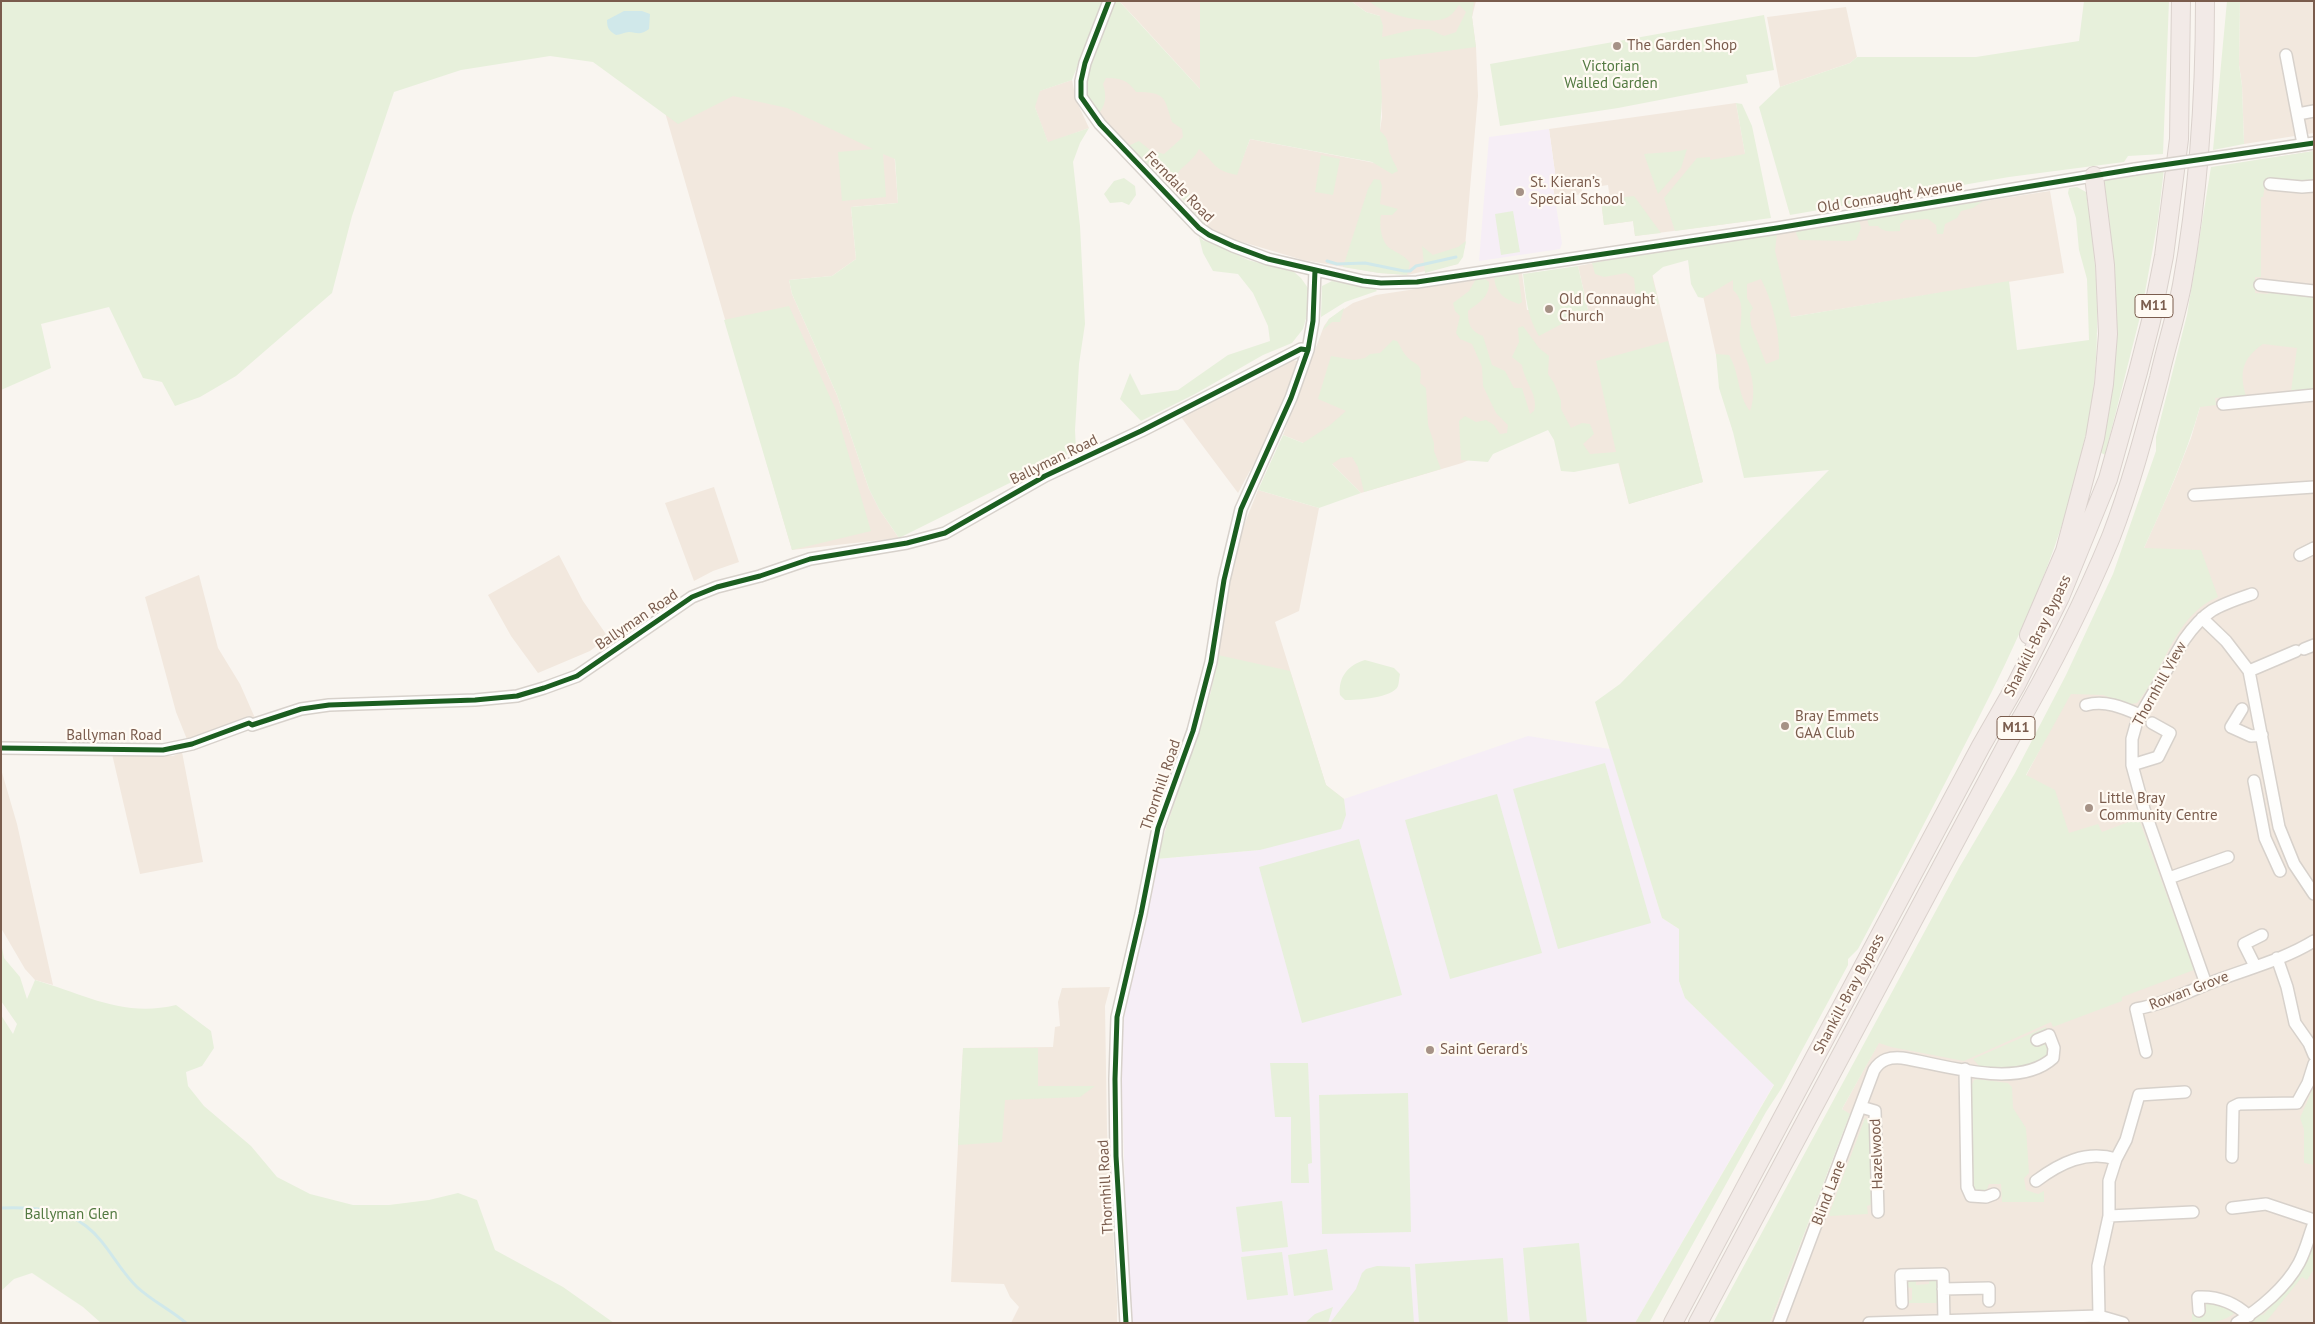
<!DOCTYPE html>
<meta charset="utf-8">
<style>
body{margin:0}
#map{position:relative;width:2315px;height:1324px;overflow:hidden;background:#f9f5f0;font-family:"PT Sans",sans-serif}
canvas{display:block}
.frame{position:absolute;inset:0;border:2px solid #7a5c4d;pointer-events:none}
</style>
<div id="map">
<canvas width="2315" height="1324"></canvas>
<div class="frame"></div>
</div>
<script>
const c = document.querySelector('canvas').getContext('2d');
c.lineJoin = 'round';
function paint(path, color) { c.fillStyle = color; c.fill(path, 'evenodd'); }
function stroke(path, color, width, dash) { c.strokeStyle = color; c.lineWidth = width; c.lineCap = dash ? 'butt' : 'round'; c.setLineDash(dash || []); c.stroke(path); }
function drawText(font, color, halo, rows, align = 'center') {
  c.font = font + ' "PT Sans",sans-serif'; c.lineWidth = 4.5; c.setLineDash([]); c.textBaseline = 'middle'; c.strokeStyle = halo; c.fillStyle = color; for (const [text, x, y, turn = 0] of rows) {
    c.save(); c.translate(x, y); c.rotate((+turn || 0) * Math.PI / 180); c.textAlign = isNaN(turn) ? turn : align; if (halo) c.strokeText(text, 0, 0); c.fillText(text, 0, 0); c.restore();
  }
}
const residential = new Path2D(`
 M 1119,1 L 1200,1 L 1201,90 L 1137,20 Z
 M 1351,1 L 1476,1 L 1472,17 L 1476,47 L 1478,96 L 1465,247 L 1458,264 L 1407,275 L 1379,273 L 1303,260 L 1222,236 L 1204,223 L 1164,179 L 1097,116 L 1094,53 L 1210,116 L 1240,165 L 1250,139 L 1375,163 L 1382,117 L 1379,60 L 1380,16 L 1366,12 Z
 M 2240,1 L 2314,1 L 2314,133 L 2244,144 L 2242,86 L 2239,65 Z
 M 1846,7 L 1857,57 L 1850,63 L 1780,87 L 1767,17 Z
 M 742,79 L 894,150 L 898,203 L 851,207 L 856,259 L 832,276 L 789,280 L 792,294 L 837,395 L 869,489 L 879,509 L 899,538 L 792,550 L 664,109 Z
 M 1072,80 L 1076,100 L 1089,128 L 1048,143 L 1030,94 Z
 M 1736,103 L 1757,220 L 1635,236 L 1633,221 L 1604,225 L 1601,200 L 1610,199 L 1608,185 L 1582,189 L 1582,194 L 1555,198 L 1553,187 L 1556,180 L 1549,129 Z
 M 2314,151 L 2314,1323 L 1770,1323 L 1850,1115 L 1842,1109 L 2026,776 L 2144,548 L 2174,481 L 2191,438 L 2200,407 L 2246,162 Z
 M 2050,191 L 2064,273 L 1791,317 L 1807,417 L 1733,432 L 1692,246 Z
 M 1647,253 L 1703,482 L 1629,504 L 1617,458 L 1568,470 L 1554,423 L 1462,463 L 1361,493 L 1316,448 L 1283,435 L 1324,326 L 1329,319 L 1353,303 L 1376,295 L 1522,273 L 1527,310 L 1588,310 L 1578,266 Z
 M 1293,360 L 1297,361 L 1297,364 L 1273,428 L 1238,493 L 1181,417 Z
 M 714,487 L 739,562 L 713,571 L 694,581 L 665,503 Z
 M 1258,490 L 1319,508 L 1299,611 L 1275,622 L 1326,785 L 1344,799 L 1156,859 L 1211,692 L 1235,556 L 1244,525 Z
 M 559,555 L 583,601 L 608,637 L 590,651 L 538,673 L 511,636 L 488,595 Z
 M 199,575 L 218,648 L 240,684 L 255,718 L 188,742 L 176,712 L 145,597 Z
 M 182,752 L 203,862 L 140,874 L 112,754 L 173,756 Z
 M 1,769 L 17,824 L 53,985 L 35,980 L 25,969 L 1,928 Z
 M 1110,987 L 1105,1006 L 1107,1131 L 1117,1301 L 1117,1323 L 1011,1323 L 1019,1307 L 1010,1297 L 1004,1284 L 951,1282 L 963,1048 L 1053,1047 L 1055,1027 L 1060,1026 L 1058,1002 L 1062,988 Z`);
const education = new Path2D(`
 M 1549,129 L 1556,180 L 1553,187 L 1562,243 L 1560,249 L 1479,261 L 1489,137 Z
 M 1528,736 L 1610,749 L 1662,918 L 1679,929 L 1679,981 L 1685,998 L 1774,1084 L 1635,1323 L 1129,1323 L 1120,1023 L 1141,940 L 1156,859 L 1260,850 L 1346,815 L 1344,799 Z`);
const green = new Path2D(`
 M 1,1 L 1103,1 L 1072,80 L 1040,91 L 1035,107 L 1048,142 L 1089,128 L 1080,143 L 1073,162 L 1080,226 L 1085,324 L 1079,364 L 1075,430 L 1076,450 L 899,538 L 879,509 L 869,489 L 837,395 L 792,294 L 789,280 L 832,276 L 856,259 L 851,207 L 898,203 L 895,159 L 883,154 L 886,197 L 842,201 L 838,152 L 873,149 L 787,108 L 733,96 L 678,124 L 593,62 L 550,56 L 461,70 L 394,92 L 352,216 L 332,293 L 236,376 L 200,397 L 175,406 L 162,382 L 143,378 L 109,307 L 41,324 L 51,368 L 1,390 Z
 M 1111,1 L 1119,1 L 1200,89 L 1200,1 L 1351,1 L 1366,12 L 1380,16 L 1383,26 L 1382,37 L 1416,29 L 1429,29 L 1444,36 L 1456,32 L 1466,12 L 1459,5 C 1456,9 1452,15 1448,17 C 1431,27 1382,14 1369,1 L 1474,1 L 1472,17 L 1476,47 L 1379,60 L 1382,97 L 1380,131 C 1391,140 1386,145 1391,156 C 1393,162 1396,165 1398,171 L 1392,174 L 1372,162 L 1250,139 L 1237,175 C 1212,170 1216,163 1199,149 C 1193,162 1180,166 1175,178 L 1185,191 L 1209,212 L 1210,218 L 1204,223 L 1164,179 L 1128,146 L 1139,141 L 1150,150 L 1164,154 L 1183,137 L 1182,129 L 1172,122 C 1164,97 1166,92 1136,92 C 1128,80 1120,78 1106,78 L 1103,84 C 1107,97 1106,105 1097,116 L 1087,95 L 1085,83 Z
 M 2084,1 L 2169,1 L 2163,154 L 2128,156 L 2124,162 L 2009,177 L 1790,215 L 1759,107 L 1780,87 L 1850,63 L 1857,57 L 1976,57 L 2079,41 Z
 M 2227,1 L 2240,1 L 2239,65 L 2242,86 L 2244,144 L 2213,150 Z
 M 1764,15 L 1774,70 L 1746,75 L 1748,83 L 1618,108 L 1500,126 L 1490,64 Z
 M 1736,103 L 1742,104 L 1752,126 L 1771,218 L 1675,231 L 1664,198 L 1697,158 L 1710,157 L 1710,160 L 1745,154 Z
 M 1687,149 L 1681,168 L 1658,194 L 1644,154 C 1654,153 1680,152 1687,149 Z
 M 2314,151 L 2314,186 L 2281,180 L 2266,180 L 2263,197 L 2261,197 L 2261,277 L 2255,277 L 2255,293 L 2267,294 L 2275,291 L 2314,294 L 2314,390 L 2291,391 L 2297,348 L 2263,344 C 2242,359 2239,372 2246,396 L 2215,398 L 2216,405 L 2200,407 C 2186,456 2165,502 2144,548 L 2201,550 L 2218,597 C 2174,615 2165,670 2137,703 L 2130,704 L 2103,695 L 2071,694 L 2026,775 L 2055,790 L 2069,833 L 2098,824 L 2102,832 L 2134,820 L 2140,822 L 2194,970 L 2122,997 L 2122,1001 L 2053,1027 L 2051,1022 L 1964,1061 L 1891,1047 L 1879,1043 L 1842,1109 L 1850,1114 L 1770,1323 L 1713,1323 L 1959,868 L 2015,773 L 2066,675 L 2113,574 L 2156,451 L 2156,437 L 2187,315 L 2211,167 Z
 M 1321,155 L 1340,159 L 1333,195 L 1315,192 Z
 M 2164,169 L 2158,220 L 2142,309 L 2105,455 L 2098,451 L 2107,384 L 2099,177 Z
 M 1124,178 L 1135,186 L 1136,195 L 1129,205 L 1122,202 L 1110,203 L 1104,194 L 1114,181 Z
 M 1374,179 L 1380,180 L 1382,186 L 1380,204 L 1398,209 L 1392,215 L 1381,215 C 1379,225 1381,243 1391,249 C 1399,254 1404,255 1410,263 L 1407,275 L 1379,273 L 1343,267 L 1368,189 Z
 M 2077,187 L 2086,192 C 2098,262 2101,332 2092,402 C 2091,417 2086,432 2083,446 C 2060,557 2010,658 1958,758 C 1925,822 1892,886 1858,949 L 1848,959 L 1848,965 L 1781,1089 L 1766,1112 L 1649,1323 L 1635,1323 L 1774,1085 L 1685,998 L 1679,981 L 1679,929 L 1662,918 L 1595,702 L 1620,684 L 1829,470 L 1744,478 L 1733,432 L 1719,388 L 1716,354 L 1729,355 C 1740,373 1737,395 1750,411 C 1756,395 1753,377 1747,361 C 1745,355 1741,349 1740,342 C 1738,326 1748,303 1733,290 L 1733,280 L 1703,298 L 1698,297 L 1691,284 L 1688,260 L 1663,267 L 1652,276 L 1659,304 L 1646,305 L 1636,300 L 1634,278 L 1626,273 L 1604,277 L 1595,274 L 1592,263 L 1777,233 L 1775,251 L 1791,317 L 2009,281 L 2017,350 L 2089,340 L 2087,279 L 2079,250 L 2076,218 L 2068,193 L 2069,188 ZM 1761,279 C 1773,302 1780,333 1779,359 L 1766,364 L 1751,325 L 1750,313 L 1753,308 L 1747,298 L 1747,284 Z
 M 1634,196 L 1661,233 L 1635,236 L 1633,221 L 1604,225 L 1601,200 Z
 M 1983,201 L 1973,208 L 1961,211 L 1957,218 L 1945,224 L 1943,234 L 1937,234 L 1936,225 L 1928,219 L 1905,220 L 1900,224 L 1900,231 C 1891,231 1884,233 1878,226 L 1869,226 L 1867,219 Z
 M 1513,211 L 1520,252 L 1501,255 L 1495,214 Z
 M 1859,220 L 1861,228 L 1856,240 L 1849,241 L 1799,240 L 1795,230 Z
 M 1199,237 L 1204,241 L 1212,242 L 1248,260 L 1294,272 L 1301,278 L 1308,288 L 1309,308 L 1303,329 L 1292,343 L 1263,355 L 1195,394 L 1141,421 L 1120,399 L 1130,373 L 1141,395 L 1178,390 L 1228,355 L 1270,341 L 1268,326 L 1253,293 L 1238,274 L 1213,271 L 1203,253 Z
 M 1466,241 L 1463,257 L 1458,264 L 1425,273 L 1422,246 L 1433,255 L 1458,247 Z
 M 1578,266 L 1588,310 L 1539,336 C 1527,317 1526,297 1523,274 Z
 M 1518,273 L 1522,302 L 1519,304 C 1504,299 1495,293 1494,276 Z
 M 1484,278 L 1489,282 C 1490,297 1478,303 1468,311 C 1468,324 1470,331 1483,336 L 1492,365 L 1505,371 L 1514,388 L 1522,388 L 1530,414 L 1534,411 C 1539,396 1524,381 1522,365 L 1512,357 L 1519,342 L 1518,328 L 1523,326 L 1539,348 L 1549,356 L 1548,374 L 1554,383 L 1561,401 L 1561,409 L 1571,428 L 1582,423 L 1590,424 L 1594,434 L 1583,444 L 1590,454 L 1616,452 L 1596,361 L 1668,341 L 1703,482 L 1629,504 L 1619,463 L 1574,472 L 1561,471 L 1554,440 L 1548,430 L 1493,454 L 1488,462 L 1461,460 L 1459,421 L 1465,416 L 1476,422 L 1486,420 L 1494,425 L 1500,434 L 1507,433 L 1508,425 L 1496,413 L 1483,386 L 1482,367 L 1472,344 L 1460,339 L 1456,333 L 1460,316 L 1455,311 L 1453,303 L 1469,291 L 1476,279 Z
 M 1332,281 L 1374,288 L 1377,291 L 1345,302 L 1321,317 L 1322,286 Z
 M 789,306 L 835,408 L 871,531 L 792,550 L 724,320 Z
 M 1344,308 L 1340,322 L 1332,322 L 1322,331 L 1329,319 Z
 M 1393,340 L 1397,341 C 1400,345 1401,349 1404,353 C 1414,368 1424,359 1420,383 L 1426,388 L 1428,425 L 1434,443 L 1434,451 L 1441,469 L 1364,492 L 1358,467 L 1352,457 L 1341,458 L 1332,464 L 1361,493 L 1319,508 L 1258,490 L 1283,435 L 1303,443 L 1329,426 L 1346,411 L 1318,399 L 1331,356 L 1354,360 L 1365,358 L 1370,354 L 1380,353 Z
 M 1218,655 L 1290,671 L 1326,785 L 1344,799 L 1346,815 L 1341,829 L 1260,850 L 1156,859 L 1211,692 Z
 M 1365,660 L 1394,668 L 1400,674 C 1399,678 1399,683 1398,686 C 1393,698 1357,700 1345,700 L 1340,695 C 1338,677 1348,665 1365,660 Z
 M 1605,763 L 1651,923 L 1558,949 L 1513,789 Z
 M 1497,794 L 1542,953 L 1450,979 L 1405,820 Z
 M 1359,839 L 1402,995 L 1302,1023 L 1259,867 Z
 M 1,943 L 4,958 L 20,977 L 27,999 L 35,980 C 84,994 123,1018 176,1005 L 211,1031 L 214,1048 L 202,1066 L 186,1072 L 188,1086 L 204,1106 L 251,1146 L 277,1177 L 310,1194 L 353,1205 L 389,1205 L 429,1200 L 458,1193 L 477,1200 L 495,1250 L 563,1287 L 614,1323 L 101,1323 L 83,1307 L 32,1273 L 14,1279 L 1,1291 L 1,1015 L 13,1034 L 17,1024 L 1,1001 Z
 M 2046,1027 L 2047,1030 L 2037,1045 L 2044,1043 L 2049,1050 L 2047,1058 L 2023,1069 L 1981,1068 L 1973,1059 Z
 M 963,1048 L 1038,1048 L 1038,1086 L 1095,1086 L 1080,1097 L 1005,1100 L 1002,1142 L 958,1145 Z
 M 1270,1063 L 1308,1063 L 1312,1163 L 1308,1164 L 1309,1183 L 1291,1183 L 1291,1117 L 1275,1117 Z
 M 1977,1079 L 2008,1083 L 2012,1087 L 2013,1108 L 2026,1128 L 2029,1173 L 2024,1178 L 2026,1190 L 2038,1194 L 2044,1191 L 2044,1202 L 2002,1202 L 2001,1184 L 1989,1184 L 1986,1192 L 1977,1193 L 1971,1187 L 1968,1088 L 1971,1087 L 1974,1080 Z
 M 2314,1086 L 2314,1165 L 2304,1163 L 2304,1129 L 2300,1118 Z
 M 1408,1093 L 1411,1232 L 1322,1234 L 1319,1095 Z
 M 1865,1118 L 1870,1122 L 1872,1132 L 1874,1199 L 1872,1204 L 1867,1206 L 1868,1214 L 1830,1216 L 1829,1214 Z
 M 1282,1201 L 1288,1247 L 1242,1252 L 1236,1207 Z
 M 2314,1240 L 2314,1269 L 2307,1280 L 2302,1277 L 2265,1323 L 2247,1323 L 2259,1314 L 2263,1315 L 2297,1279 L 2297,1275 Z
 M 1579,1243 L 1587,1323 L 1530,1323 L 1523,1248 Z
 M 1327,1249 L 1333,1290 L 1294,1296 L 1288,1255 Z
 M 1282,1252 L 1288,1295 L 1247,1300 L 1241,1257 Z
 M 1503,1258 L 1508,1323 L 1419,1323 L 1415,1264 Z
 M 1377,1266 L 1410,1267 L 1414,1323 L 1330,1323 L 1356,1289 L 1362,1273 L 1366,1269 Z
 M 1909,1280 L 1916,1280 L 1916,1285 L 1929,1284 L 1929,1280 L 1936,1280 L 1939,1303 L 1906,1303 L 1907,1301 L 1912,1300 L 1912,1288 L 1906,1287 Z
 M 2210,1301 L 2237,1311 C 2224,1323 2209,1323 2192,1323 L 2192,1314 L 2206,1313 L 2206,1303 Z
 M 1333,1307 L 1328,1323 L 1305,1323 L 1315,1314 Z`);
const water = new Path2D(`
 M 624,11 L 642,11 L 650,14 L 649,29 C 641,35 638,33 629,32 C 625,32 620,35 616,35 C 609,31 607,28 607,20 Z`);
const stream = new Path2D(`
 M 1327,261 L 1337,264 L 1365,263 L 1404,271 L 1410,271 L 1416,266 L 1456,257
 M 1,1208 C 28,1207 63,1208 86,1226 C 107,1242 118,1269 137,1287 C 152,1301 171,1310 186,1323`);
const minor = new Path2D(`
 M 1109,1 L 1085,63 L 1081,81 L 1081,97 L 1100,124 L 1199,228 L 1209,235 L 1233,246 L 1268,259 L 1363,281 L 1381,283 L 1417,282 L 1777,228 L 2135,169
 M 2286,55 L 2303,144
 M 2298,114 L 2314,111
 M 2234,155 L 2314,143
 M 2270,184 L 2302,187 L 2314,186
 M 2260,285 L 2314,291
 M 2223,404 L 2314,395
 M 2194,495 L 2314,487
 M 2300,555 L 2314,548
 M 2202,618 L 2226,641 L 2249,671 L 2279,827 L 2294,864 L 2314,894
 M 2304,649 L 2314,645
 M 2249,671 L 2296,651
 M 2086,705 C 2105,700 2122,707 2140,715
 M 2242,709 L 2231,727 L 2251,736 L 2262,735
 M 2152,723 L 2170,733 L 2158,757 L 2132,765 L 2132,739 L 2137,721 L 2184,640 C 2206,609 2217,606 2252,594
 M 1,748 L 163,750 L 192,744 L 249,723 L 252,725 L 301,709 L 329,705 L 475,700 L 517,696 L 544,688 L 577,676 L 692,597 L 717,587 L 760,576 L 810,559 L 907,543 L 945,533 L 1045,476 L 1141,431 L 1301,349 L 1308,350
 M 2132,765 L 2144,809 L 2206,984
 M 2254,781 L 2265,838 L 2280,871
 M 2169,878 L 2228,857
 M 2277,958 L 2287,987 L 2295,1023 L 2309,1043 L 2314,1055
 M 2255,966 L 2244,944 L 2262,935
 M 2146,1052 L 2136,1009 C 2165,1004 2191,990 2218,980 C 2250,968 2285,959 2314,941
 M 1965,1069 L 1967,1187 L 1971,1196 L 1986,1197 L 1994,1194
 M 1861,1107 L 1875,1111 L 1878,1212
 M 2232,1157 L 2233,1107 L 2239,1104 L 2297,1103 L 2308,1083 L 2314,1064
 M 2036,1181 C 2060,1163 2086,1150 2116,1159
 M 2232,1208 L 2266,1204 L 2314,1220
 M 2109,1216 L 2193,1212
 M 1943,1289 L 1989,1288 L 1989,1301
 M 1902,1303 L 1901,1275 L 1943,1274 L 1944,1321
 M 2199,1311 L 2198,1297 C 2218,1296 2234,1302 2249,1316
 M 2099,1316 L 2098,1266 L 2109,1216 L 2109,1181 L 2116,1159 L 2126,1140 L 2139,1095 L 2185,1092
 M 1126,1323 L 1116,1156 L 1115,1079 L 1117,1017 L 1141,914 L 1158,828 L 1193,731 L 1211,662 L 1224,580 L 1241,509 L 1291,398 L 1308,350 L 1313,321 L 1315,270
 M 1779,1323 L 1874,1070 C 1881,1059 1890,1057 1902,1058 C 1945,1065 2018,1090 2053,1058 L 2054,1048 L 2049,1035 L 2037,1040
 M 1869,1323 L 2099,1316 L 2123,1323
 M 2237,1323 C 2260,1309 2286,1287 2299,1263 C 2306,1250 2309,1236 2314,1223`);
const highway = new Path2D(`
 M 2029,635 L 2065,551 L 2095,438 L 2104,384 L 2108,334 L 2105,265 L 2094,176
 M 1673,1323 L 1981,746 L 2016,685 L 2060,597 L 2108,479 L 2138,372 L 2151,321 L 2164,256 L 2179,139 L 2181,1
 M 1698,1323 L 2013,733 C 2050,669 2083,605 2111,537 C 2131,485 2145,431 2159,378 C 2166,347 2176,316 2182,285 C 2199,191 2205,97 2205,1`);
const minorBridge = new Path2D(`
 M 2135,169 L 2234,155`);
const cycleway = new Path2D(`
 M 1109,1 L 1085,63 L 1081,81 L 1081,97 L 1100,124 L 1199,228 L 1209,235 L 1233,246 L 1268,259 L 1363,281 L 1381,283 L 1417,282 L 1777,228 L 2135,169 L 2314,143
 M 1,748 L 163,750 L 192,744 L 249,723 L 252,725 L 301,709 L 329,705 L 475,700 L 517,696 L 544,688 L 577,676 L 692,597 L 717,587 L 760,576 L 810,559 L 907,543 L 945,533 L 1045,476 L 1141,431 L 1301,349 L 1308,350
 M 1126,1323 L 1116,1156 L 1115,1079 L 1117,1017 L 1141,914 L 1158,828 L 1193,731 L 1211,662 L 1224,580 L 1241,509 L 1291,398 L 1308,350 L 1313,321 L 1315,270`);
const markers = [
 [1617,46,5,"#a69286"],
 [1520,192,5,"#a69286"],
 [1549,309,5,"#a69286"],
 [1785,726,5,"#a69286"],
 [2089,808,5,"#a69286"],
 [1430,1050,5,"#a69286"]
];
const shields = [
 [2154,306,38],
 [2016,728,38]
];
const shieldNames = [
 ["M11",2154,306],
 ["M11",2016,728]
];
const poiNames = [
 ["The Garden Shop",1627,46],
 ["St. Kieran’s",1530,183],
 ["Special School",1530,200],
 ["Old Connaught",1559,300],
 ["Church",1559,317],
 ["Bray Emmets",1795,717],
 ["GAA Club",1795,734],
 ["Little Bray",2099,799],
 ["Community Centre",2099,816],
 ["Saint Gerard's",1440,1050]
];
const parkNames = [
 ["Victorian",1611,67],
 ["Walled Garden",1611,84],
 ["Ballyman Glen",71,1215]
];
const streetNames = [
 ["Ferndale Road",1179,187,46],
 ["Old Connaught Avenue",1890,197,-9],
 ["Ballyman Road",1054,460,-26],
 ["Ballyman Road",637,620,-34],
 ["Shankill-Bray Bypass",2038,636,-64],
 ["Thornhill View",2160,684,-61],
 ["Ballyman Road",114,736],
 ["Thornhill Road",1161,785,-71],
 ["Rowan Grove",2189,991,-21],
 ["Shankill-Bray Bypass",1849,994,-62],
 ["Hazelwood",1877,1154,-92],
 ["Thornhill Road",1106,1187,-93],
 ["Blind Lane",1829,1193,-69]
];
paint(residential, '#f2e8de');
paint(education, '#f6eef6');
paint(green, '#e7f0db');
paint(water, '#d0e8ea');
stroke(stream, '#d0e8ea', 3);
stroke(minor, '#d7d1cb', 14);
stroke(highway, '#dad1cc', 20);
stroke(minor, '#fefefd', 11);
stroke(highway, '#f2eae7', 18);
stroke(minorBridge, '#d7d1cb', 14, []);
stroke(minorBridge, '#fefefd', 11);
stroke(cycleway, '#1b5e20', 5);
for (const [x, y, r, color] of markers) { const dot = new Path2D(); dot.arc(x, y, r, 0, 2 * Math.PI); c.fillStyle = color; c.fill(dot); stroke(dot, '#fffaf3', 2); }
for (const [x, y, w] of shields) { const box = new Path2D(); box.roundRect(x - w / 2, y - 11.5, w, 23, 4); c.fillStyle = '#fffaf3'; c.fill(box); stroke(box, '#7a5c4d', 1); }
drawText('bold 14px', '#7a5c4d', null, shieldNames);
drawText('15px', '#7a5c4d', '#fffaf3', poiNames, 'left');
drawText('15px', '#537a41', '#fffaf3', parkNames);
drawText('15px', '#7a5c4d', '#fffaf3', streetNames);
</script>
